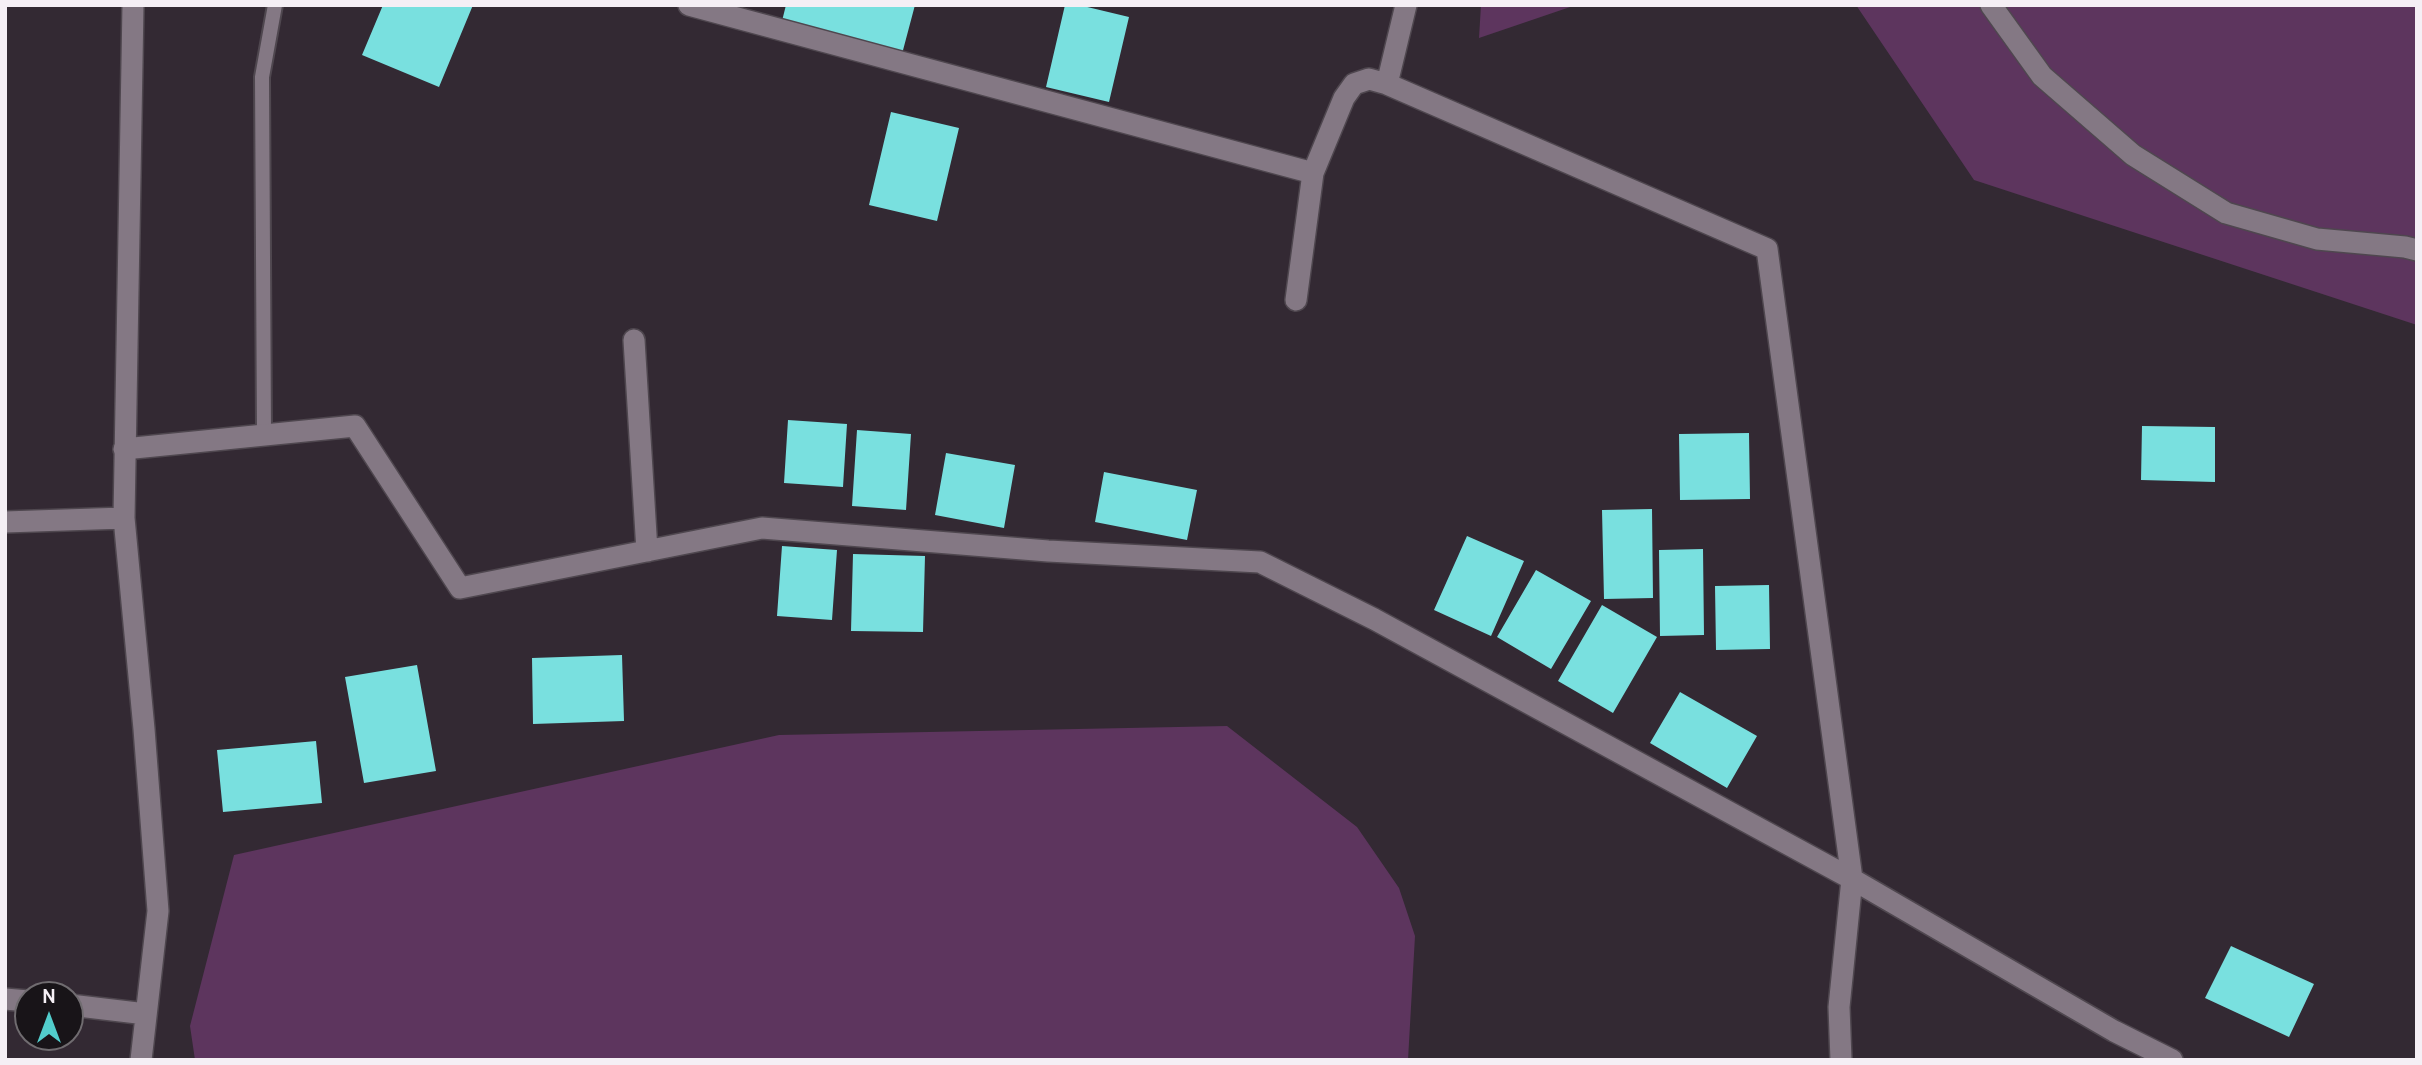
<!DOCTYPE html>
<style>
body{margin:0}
#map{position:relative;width:2422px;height:1065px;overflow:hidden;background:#332933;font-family:Cabin,sans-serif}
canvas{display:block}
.frame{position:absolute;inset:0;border:7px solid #f5eff5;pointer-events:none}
.north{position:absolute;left:14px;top:981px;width:70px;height:70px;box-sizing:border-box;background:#181418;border:2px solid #706c70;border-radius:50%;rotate:0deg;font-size:19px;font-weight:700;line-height:28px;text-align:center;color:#f5eff5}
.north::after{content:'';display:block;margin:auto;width:24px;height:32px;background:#52cdcc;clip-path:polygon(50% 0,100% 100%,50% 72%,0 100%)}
</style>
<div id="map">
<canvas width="2422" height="1065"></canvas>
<div class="frame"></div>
<div class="north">N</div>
</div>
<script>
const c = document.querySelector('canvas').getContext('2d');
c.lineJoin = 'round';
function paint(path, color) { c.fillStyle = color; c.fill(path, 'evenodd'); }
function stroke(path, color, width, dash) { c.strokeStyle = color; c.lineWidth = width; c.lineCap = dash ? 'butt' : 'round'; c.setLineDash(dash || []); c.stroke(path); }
const green = new Path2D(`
 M 1481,5 L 1576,5 L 1479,38 Z
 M 1856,5 L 2417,5 L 2417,325 L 1974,180 Z
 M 1227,726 L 1357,827 L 1399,888 L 1415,936 L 1408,1060 L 195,1060 L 190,1026 L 234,855 L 779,735 Z`);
const building = new Path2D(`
 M 383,5 L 473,5 L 439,87 L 362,55 Z
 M 786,5 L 915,5 L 902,54 L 782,21 Z
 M 1065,5 L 1079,5 L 1129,17 L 1109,102 L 1046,87 Z
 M 891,112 L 959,128 L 937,221 L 869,205 Z
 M 788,420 L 847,424 L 843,487 L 784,483 Z
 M 2142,426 L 2215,427 L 2215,482 L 2141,480 Z
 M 857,430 L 911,434 L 906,510 L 852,506 Z
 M 1749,433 L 1750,499 L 1680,500 L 1679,434 Z
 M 946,453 L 1015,465 L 1004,528 L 935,515 Z
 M 1104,472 L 1197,490 L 1187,540 L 1095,522 Z
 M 1652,509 L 1653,598 L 1604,599 L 1602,510 Z
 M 1467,536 L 1524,561 L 1491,636 L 1434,610 Z
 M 782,546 L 837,550 L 832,620 L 777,616 Z
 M 1703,549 L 1704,635 L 1660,636 L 1659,550 Z
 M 853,554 L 925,556 L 923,632 L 851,631 Z
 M 1536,570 L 1591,601 L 1551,669 L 1497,637 Z
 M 1769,585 L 1770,649 L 1716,650 L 1715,586 Z
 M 1602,605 L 1657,637 L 1613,713 L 1558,681 Z
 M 622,655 L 624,721 L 533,724 L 532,658 Z
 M 417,665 L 436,771 L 364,783 L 345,677 Z
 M 1680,692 L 1757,736 L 1727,788 L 1650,743 Z
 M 316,741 L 322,803 L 223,812 L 217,750 Z
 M 2231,946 L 2314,984 L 2289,1037 L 2205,998 Z`);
const service = new Path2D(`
 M 264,435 L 262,77 L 275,5`);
const minor = new Path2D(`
 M 133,5 L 124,518 L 144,729 L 158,911 L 141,1060
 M 689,5 L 1313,173
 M 1991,5 L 2042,76 L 2133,155 L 2226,213 L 2317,239 L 2405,247 L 2417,250
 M 1387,84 L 1406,5
 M 1296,300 L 1313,173 L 1344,98 L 1354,84 L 1369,79 L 1387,84 L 1767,249 L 1852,879 L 1839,1007 L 1841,1060
 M 634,340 L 647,551
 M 124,449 L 355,426 L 460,588 L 762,528 L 1048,551 L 1260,562 L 1374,619 L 1852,879 L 2114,1031 L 2172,1060
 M 5,522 L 124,518
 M 5,999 L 28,1001
 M 70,1005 L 146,1014`);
paint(green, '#5d355e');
paint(building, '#79e0df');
stroke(service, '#4f474f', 18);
stroke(minor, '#4f474f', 24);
stroke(service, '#847884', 14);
stroke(minor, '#847884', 21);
</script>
